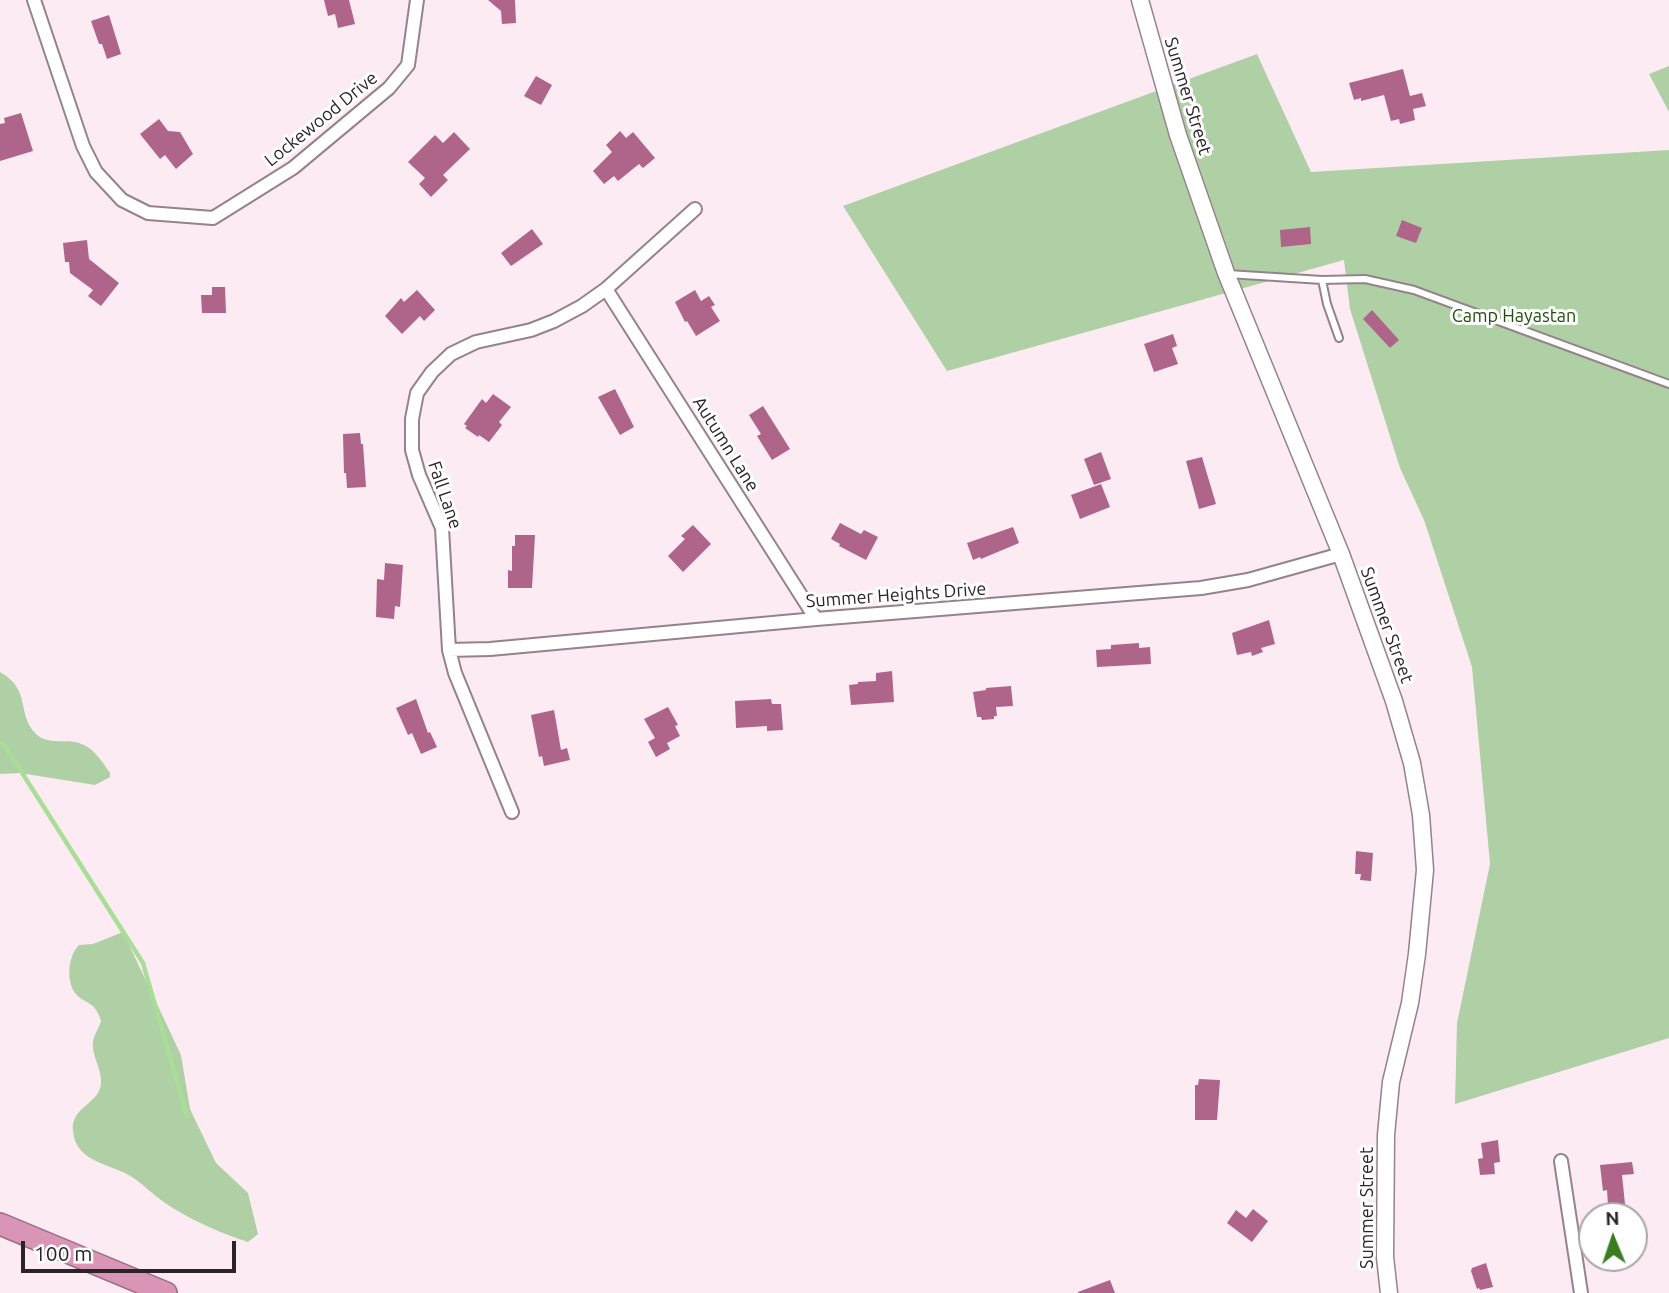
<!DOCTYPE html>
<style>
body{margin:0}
#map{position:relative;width:1669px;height:1293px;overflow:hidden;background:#fdebf3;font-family:Ubuntu,sans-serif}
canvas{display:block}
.north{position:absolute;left:1578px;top:1202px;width:70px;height:70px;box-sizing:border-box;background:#fefefe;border:2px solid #aaa6a8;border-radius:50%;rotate:358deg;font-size:19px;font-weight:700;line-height:28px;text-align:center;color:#2b2327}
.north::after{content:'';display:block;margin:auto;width:24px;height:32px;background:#397d20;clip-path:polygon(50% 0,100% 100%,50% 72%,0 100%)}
.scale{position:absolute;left:21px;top:1241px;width:215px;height:32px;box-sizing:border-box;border:4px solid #2b2327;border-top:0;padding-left:9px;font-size:21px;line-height:24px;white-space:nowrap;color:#2b2327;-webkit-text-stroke:5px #fefefe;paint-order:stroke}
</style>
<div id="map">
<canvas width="1669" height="1293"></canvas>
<div class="north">N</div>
<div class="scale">100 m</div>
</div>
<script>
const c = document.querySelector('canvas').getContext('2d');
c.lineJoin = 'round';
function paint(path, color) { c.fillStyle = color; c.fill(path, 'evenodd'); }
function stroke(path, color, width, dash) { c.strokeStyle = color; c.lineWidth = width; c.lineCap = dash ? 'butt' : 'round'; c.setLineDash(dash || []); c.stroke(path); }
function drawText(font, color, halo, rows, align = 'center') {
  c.font = font + ' Ubuntu,sans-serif'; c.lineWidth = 6; c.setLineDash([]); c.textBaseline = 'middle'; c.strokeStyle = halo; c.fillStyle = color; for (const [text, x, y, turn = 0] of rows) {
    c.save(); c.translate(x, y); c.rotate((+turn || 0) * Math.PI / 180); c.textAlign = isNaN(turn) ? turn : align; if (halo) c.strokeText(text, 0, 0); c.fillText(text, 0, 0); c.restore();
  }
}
const green = new Path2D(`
 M 1257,54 L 1311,172 L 1669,150 L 1669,1038 L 1455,1104 L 1457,1023 L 1490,864 L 1472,667 L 1424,520 L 1400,468 L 1350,309 L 1344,260 L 947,371 L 843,206 Z
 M 1669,66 L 1669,112 L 1649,74 Z
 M 0,672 C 33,691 15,714 37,735 C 50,746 69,737 84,745 C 95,750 103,763 110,773 L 110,777 L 95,785 L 20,773 L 0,774 Z
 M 123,932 L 181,1055 L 190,1109 L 216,1163 L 248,1193 L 258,1234 L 248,1242 C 220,1233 184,1217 161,1200 C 151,1193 142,1183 132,1177 C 110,1163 76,1163 73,1131 C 70,1107 100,1104 101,1083 C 102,1069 91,1055 93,1041 C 94,1035 99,1028 101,1021 C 95,1000 85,1005 75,993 C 66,980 68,956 79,945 L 93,944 Z`);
const stream = new Path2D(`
 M 0,743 L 5,746 L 143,963 L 187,1116`);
const building = new Path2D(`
 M 324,0 L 349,0 L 355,24 L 338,28 L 335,14 L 328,16 Z
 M 488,0 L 515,0 L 516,23 L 502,24 L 501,11 Z
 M 109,15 L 121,54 L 107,59 L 102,44 L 99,44 L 91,21 Z
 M 1403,69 L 1410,96 L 1422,93 L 1426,106 L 1413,109 L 1415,120 L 1400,124 L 1399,119 L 1391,121 L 1384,95 L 1361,101 L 1361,98 L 1354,100 L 1349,83 Z
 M 536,76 L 552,85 L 541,105 L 524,96 Z
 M 21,113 L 33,151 L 0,161 L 0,124 L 5,123 L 4,118 Z
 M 159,119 L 168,131 L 180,132 L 193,154 L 176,169 L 165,155 L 160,159 L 140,134 Z
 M 620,131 L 626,138 L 633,132 L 655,158 L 643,168 L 639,164 L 618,181 L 614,176 L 604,184 L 593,171 L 612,152 L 606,145 Z
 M 454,132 L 470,149 L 443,175 L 448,180 L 431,197 L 419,184 L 425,178 L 408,162 L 435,135 L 443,143 Z
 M 1402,220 L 1422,228 L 1416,243 L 1396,236 Z
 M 1310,227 L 1311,244 L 1281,247 L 1280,230 Z
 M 532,229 L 543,244 L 511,266 L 501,253 Z
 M 87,240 L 89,259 L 119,283 L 101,306 L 88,296 L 93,290 L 70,273 L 69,262 L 65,262 L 63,243 Z
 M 212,287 L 225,287 L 226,313 L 202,313 L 201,295 L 212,295 Z
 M 417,290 L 435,310 L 424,321 L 420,316 L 402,334 L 385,316 L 401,298 L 404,302 Z
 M 695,290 L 701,301 L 709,296 L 715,305 L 711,307 L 720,321 L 696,336 L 687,321 L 685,322 L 675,302 Z
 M 1372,310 L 1399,340 L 1390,348 L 1363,319 Z
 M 1173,334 L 1177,346 L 1172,348 L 1178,364 L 1154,372 L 1144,344 Z
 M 615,389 L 634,427 L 620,435 L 598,397 Z
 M 493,394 L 511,407 L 499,422 L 502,425 L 489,442 L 479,435 L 478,437 L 465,428 L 467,426 L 464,424 L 482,399 L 486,403 Z
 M 763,406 L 790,449 L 772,460 L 757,436 L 761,434 L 749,415 Z
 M 360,433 L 361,444 L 363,444 L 366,487 L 347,488 L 346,473 L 344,473 L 343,434 Z
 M 1101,452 L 1111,479 L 1094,485 L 1084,459 Z
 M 1202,457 L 1216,504 L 1199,509 L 1186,461 Z
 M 1101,484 L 1110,507 L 1080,519 L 1071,495 Z
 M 840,523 L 861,534 L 864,530 L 878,537 L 866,560 L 839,546 L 840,544 L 831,539 Z
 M 693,525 L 711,544 L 683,572 L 668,556 L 685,539 L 681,536 Z
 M 1013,527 L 1019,543 L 981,559 L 980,557 L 973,560 L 967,543 Z
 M 515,535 L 535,535 L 532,588 L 508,588 L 508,570 L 512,571 L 512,546 L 515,546 Z
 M 385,563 L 403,565 L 400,607 L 395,606 L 394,619 L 376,617 L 377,579 L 384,580 Z
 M 1269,620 L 1275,644 L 1261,648 L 1263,652 L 1252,656 L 1251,652 L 1237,655 L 1232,633 Z
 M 1139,643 L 1139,648 L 1150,647 L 1151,664 L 1097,667 L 1096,650 L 1111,649 L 1111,645 Z
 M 892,671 L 894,702 L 851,705 L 849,685 L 858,684 L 858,682 L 876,681 L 876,673 Z
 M 1011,686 L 1013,706 L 996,707 L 997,716 L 994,716 L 994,719 L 982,720 L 981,717 L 977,717 L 973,692 L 986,690 L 986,688 Z
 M 416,699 L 428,733 L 430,732 L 437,747 L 421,754 L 412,733 L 408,735 L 396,708 Z
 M 771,699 L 772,704 L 781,704 L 783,730 L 767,731 L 767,726 L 736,728 L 735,701 Z
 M 668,707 L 678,725 L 675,726 L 680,736 L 667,743 L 670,749 L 656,757 L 648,742 L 655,738 L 644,719 Z
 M 554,710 L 561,750 L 567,748 L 570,760 L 544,766 L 542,756 L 539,757 L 531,715 Z
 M 1356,851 L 1373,853 L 1371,881 L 1360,880 L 1361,874 L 1355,874 Z
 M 1199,1079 L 1220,1080 L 1217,1120 L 1195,1120 L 1195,1085 L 1198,1085 Z
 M 1498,1140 L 1500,1162 L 1494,1163 L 1495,1174 L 1480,1175 L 1478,1159 L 1483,1158 L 1481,1143 Z
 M 1632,1162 L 1634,1174 L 1622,1175 L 1625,1204 L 1608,1205 L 1607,1190 L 1603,1191 L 1600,1165 Z
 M 1253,1209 L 1268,1221 L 1252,1242 L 1227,1223 L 1236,1210 L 1246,1218 Z
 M 1486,1263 L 1493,1287 L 1480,1290 L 1479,1288 L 1477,1289 L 1471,1271 L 1472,1268 Z
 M 1110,1280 L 1115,1293 L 1078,1293 L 1078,1292 Z`);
const service = new Path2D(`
 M 1228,274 L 1322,280 L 1365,279 L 1414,290 L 1669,384
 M 1322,280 L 1327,304 L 1339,338`);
const minor = new Path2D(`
 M 34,0 L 83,146 L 96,172 L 122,200 L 148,213 L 213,218 L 293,168 L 389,88 L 408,65 L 417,0
 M 606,289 L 816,619
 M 449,650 L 490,649 L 816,619 L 1201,588 L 1248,580 L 1341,554
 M 512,812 L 455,673 L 449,650 L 442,528 L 419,475 L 412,450 L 412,419 L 417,393 L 432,372 L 451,354 L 476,342 L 531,330 L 554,321 L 582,306 L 606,289 L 695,209
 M 1561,1161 L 1581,1293`);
const secondary = new Path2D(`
 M 1140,0 L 1178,135 L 1226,273 L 1341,554 L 1394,701 L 1412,763 L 1421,815 L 1425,870 L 1417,954 L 1410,1003 L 1391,1082 L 1386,1135 L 1385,1257 L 1389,1293`);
const motorway = new Path2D(`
 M 0,1224 L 166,1293`);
const streetNames = [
 ["Summer Street",1188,96,73],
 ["Lockewood Drive",321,119,-39],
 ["Autumn Lane",726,444,58],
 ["Fall Lane",445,495,71],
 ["Summer Heights Drive",896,595,-4],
 ["Summer Street",1387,625,70],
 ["Summer Street",1367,1208,-90]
];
const parkNames = [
 ["Camp Hayastan",1514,316]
];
paint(green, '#afd0a5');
stroke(stream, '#a9de99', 4.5);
paint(building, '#af648a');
stroke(service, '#96828b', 10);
stroke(minor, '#96828b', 16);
stroke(secondary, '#96828b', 19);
stroke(motorway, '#9c6d84', 24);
stroke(service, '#fff', 6);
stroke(minor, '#fff', 12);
stroke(secondary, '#fff', 16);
stroke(motorway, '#d995b6', 21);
drawText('18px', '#2b2327', '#fefefe', streetNames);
drawText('18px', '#1f500c', '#fefefe', parkNames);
</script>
